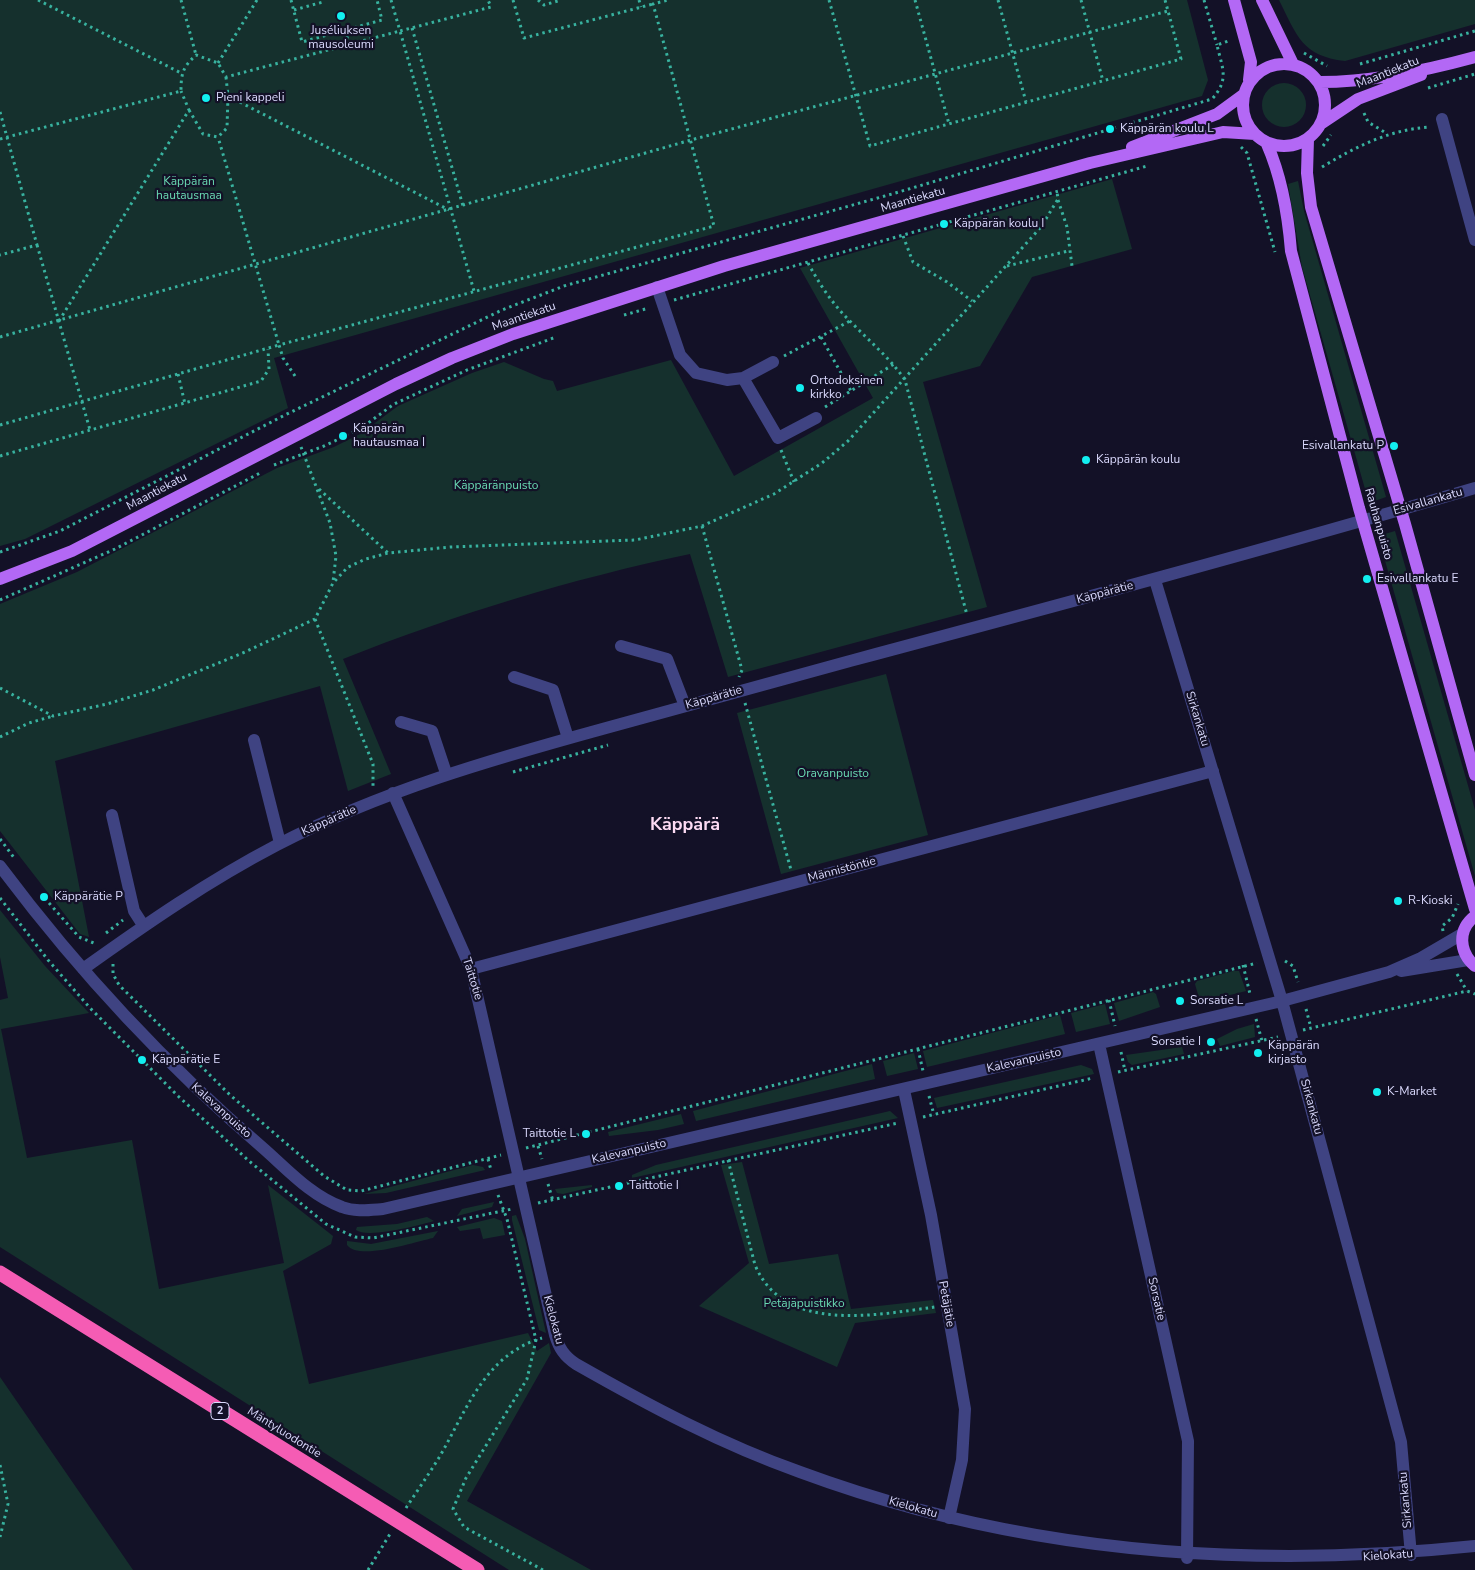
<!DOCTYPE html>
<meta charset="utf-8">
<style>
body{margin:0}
canvas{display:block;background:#131127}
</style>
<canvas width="1475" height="1570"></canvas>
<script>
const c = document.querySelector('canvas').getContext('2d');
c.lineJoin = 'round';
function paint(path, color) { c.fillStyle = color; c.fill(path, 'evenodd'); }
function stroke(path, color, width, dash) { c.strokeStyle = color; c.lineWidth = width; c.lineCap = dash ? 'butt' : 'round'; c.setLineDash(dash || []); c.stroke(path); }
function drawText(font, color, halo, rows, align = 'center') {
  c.font = font + ' "Nunito Sans",sans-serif'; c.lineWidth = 4.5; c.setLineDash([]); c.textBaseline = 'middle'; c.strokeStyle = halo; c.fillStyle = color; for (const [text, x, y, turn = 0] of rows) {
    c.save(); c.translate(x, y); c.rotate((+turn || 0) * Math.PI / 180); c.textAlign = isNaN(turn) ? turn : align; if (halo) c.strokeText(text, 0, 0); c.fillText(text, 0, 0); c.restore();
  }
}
const green = new Path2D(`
 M 0,0 L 1187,0 L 1208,80 L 1202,96 L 274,358 L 288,408 L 25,539 L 0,546 Z
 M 1279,0 L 1475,0 L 1475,24 L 1345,61 C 1302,56 1297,36 1279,0 Z
 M1262 105a22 22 0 1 1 44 0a22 22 0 1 1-44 0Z
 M 1112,179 L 1132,249 L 1032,277 L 980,366 L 923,382 L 987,607 L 728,677 L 690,554 C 571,579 456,614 343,659 L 391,774 L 348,791 L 320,686 L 55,761 L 89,937 L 80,934 L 0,831 L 0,604 L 77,572 L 277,468 L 334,447 L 360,434 L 398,406 L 472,373 L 504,362 L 544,379 L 553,381 L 557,391 L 671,360 L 734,476 L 873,398 L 800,268 Z
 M 1298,181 L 1304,211 L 1386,497 L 1369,503 L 1302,267 L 1288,184 Z
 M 1395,531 L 1475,810 L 1475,876 L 1378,536 Z
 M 886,674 L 928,835 L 781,874 L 737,713 Z
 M 0,910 L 45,966 L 89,1013 L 1,1029 L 27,1158 L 132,1140 L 159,1289 L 284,1263 L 268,1185 L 333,1236 L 331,1244 L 283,1271 L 309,1384 L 528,1333 L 537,1351 L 549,1343 L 551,1353 L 467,1501 L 591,1570 L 509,1570 L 0,1247 L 0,1000 L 8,998 L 0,957 Z
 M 1233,971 L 1239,971 L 1246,991 L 1230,995 L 1199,998 L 1195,984 L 1197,981 Z
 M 1153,992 L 1156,994 L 1160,1007 L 1119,1021 L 1114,1003 Z
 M 1105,1004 L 1110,1024 L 1076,1032 L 1071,1013 Z
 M 1060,1015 L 1065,1034 L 927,1067 L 923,1051 Z
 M 1254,1024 L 1255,1037 L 1220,1046 L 1217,1039 L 1237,1029 Z
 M 1182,1047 L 1184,1054 L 1132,1065 L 1128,1062 L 1126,1055 Z
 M 914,1053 L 918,1069 L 887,1076 L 883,1061 Z
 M 872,1064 L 875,1079 L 696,1121 L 693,1111 Z
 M 1081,1065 L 1092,1069 L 1094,1074 L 937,1108 L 934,1098 Z
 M 890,1111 L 898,1118 L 632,1178 L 632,1175 L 656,1165 Z
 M 681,1114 L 684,1124 L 658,1130 L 609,1136 L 608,1132 Z
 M 742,1162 L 769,1264 L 838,1254 L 851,1309 L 933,1300 L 936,1313 L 855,1323 L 837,1367 L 699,1306 L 749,1263 L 721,1165 Z
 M 473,1165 L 483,1167 L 485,1170 L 386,1193 L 364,1194 Z
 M 592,1185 L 592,1187 L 563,1194 L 557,1193 L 555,1189 Z
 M 494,1202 L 492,1207 L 457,1216 L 462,1209 Z
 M 516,1215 L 525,1239 L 546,1333 L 539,1330 L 512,1220 L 512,1216 Z
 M 427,1217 L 434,1221 C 419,1225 368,1239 356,1230 L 357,1227 L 397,1224 Z
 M 494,1218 L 502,1221 L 505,1235 L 483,1239 L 480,1228 L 460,1231 L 457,1227 Z
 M 438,1231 L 433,1238 C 414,1242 359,1261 347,1245 L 347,1241 L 371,1244 Z
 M 0,1377 L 133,1570 L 0,1570 Z`);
const path = new Path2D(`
 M 38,0 L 181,73
 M 181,0 L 196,55
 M 291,0 L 302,42 L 382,20 L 377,0
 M 391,0 L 400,31 L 491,7 L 488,0
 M 513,0 L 524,38 L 653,4
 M 538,0 L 544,5 L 561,0
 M 639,0 L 641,7
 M 829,0 L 870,146 L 1181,59 L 1165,0
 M 915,0 L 949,124
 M 998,0 L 1026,102
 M 1081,0 L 1103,81
 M 1204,0 L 1217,45
 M 294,10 L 323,2
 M 412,28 L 463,206
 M 345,30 L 349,44
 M 1304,53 L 1327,66
 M 218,63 L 257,0
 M 1360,64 L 1475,31
 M 226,77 L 228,96 L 449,210
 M 1428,88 L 1475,74
 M 189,110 L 203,134 L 218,137 L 227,128 L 228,96
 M 0,112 L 37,245 L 0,255
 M 1364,113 L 1368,122 L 1386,133
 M 0,139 L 181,91 C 181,73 183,67 196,55 L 218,63 L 226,77 L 400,31 L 474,291
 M 1323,146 L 1331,135
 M 1241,147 L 1247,153 L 1275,252
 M 1322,167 C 1357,146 1389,130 1429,127
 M 1058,200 L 1067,227 L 1072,266
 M 903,236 L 913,262 L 947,282 L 972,301
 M 37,245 L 90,430
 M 808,263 C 820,285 833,305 852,323 C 870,342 890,358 905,380 L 967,615
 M 1007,266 L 1068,251
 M 674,300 L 1147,166
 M 624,315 L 649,308
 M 59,321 L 189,110 L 181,91
 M 0,337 L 691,140 L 1168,11
 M 821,337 L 851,391
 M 784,356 L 850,321
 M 178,374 L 185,404
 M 295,376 L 283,358 L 279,345 L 714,226 L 653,4 L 668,0
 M 825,407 L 894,364
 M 0,425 L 279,345 L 218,137
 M 301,447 L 330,523 L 336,556 L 333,582
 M 781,450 L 794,482
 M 0,456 L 261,381 L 269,369 L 268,349
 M 274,465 L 324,446 L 360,429 L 394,404 L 467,370 L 556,337
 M 319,489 L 388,553
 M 702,526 L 742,670 L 739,677
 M 0,552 L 60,531 L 285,415 L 502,310 L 564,286 L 892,194 L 1212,99 C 1230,79 1222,68 1217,45 L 1231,40
 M 0,600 L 115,549 L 262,472
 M 315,619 L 373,764 L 373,787
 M 0,688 L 53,716 L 107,704 L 153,690 L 245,652 L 315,619 L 333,583 L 348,567 L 366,559 L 388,553 L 450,547 L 635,540 L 702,526 L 774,494 L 822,463 L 848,441 L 1041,227 L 1058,199 L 1057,192
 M 745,703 L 791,870
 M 0,737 L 29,723 L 53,716
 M 513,772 L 608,745
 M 0,839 L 15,859
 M 0,898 L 48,960 L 90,1008 L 178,1096 L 249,1161 L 326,1224 L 355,1237 L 373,1238 L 512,1209
 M 49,903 L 79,937 L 96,944
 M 1443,931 L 1442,926 L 1452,918 L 1458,904
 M 106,933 L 123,920
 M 1285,961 L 1293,966 L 1298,982
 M 113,964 L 113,974 L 119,985 L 230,1095 L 324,1176 L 347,1190 L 361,1191 L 501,1155
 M 1243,965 L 1250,994
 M 1457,974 L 1467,991
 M 1109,1000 L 1115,1026
 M 1306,1009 L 1311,1028
 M 1256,1019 L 1262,1041
 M 1303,1030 L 1467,991 L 1475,994
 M 918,1049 L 923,1071
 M 1121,1052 L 1125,1071
 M 1118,1072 L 1278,1037
 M 929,1096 L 934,1115
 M 923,1117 L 1093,1078
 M 538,1146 L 542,1159
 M 526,1148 L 1257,963
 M 488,1159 L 491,1170
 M 728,1160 L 755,1265 C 784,1334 875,1315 935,1307
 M 548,1184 L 553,1201
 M 498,1195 L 507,1219 L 536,1340 L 527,1379 L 466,1478 L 453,1509 L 464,1527 L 543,1570
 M 538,1203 L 898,1123
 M 0,1465 L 8,1504 L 0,1537
 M 406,1508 C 417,1491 429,1474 440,1456 C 467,1409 485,1355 542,1338
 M 368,1570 L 390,1534`);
const minor = new Path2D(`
 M 1442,119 L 1475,240
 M 657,287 L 680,355 L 696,373 L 727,380 L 743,378 L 773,362
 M 743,378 L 778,438 L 816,418
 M 1155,580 L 1282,1001 L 1401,1442 L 1411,1555
 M 621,646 L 667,659 L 685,706
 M 514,677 L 553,690 L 568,738
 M 401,722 L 432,731 L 446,773
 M 254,740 L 280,843
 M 393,793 L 471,969 L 555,1335 C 559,1348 564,1356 576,1364 C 648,1405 721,1444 800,1472 C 1016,1552 1247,1570 1475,1546
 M 112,815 L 134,911 L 143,925
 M 0,866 C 77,969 165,1064 263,1148 C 287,1169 311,1196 342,1207 C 355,1212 369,1210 383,1209 L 1282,1001 L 1389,972 L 1421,958 L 1462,934
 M 83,969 C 146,924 208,881 277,845 C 381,791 493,759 606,728 C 688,705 769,683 850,661 C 1059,605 1268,549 1475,488
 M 471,969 L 1213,771
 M 1401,971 L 1468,960
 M 1099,1044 L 1188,1441 L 1187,1558
 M 904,1090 L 931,1215 L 965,1409 L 962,1460 L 949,1518`);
const major = new Path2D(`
 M 1234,0 L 1251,62 L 1249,80
 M 1262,0 L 1293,64
 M1243 105a41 41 0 1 1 82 0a41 41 0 1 1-82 0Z
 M 1320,82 C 1372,82 1424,71 1475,57
 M 1322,123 L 1358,99 L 1421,75
 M 1308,139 L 1307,173 L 1311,207 L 1405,524 L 1475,775
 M 1267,144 C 1282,178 1288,214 1291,251 L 1359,508 L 1475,909
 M 1132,147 L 1217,114 L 1243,95
 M 0,579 L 72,551 L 396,384 L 452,358 L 513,334 L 724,266 L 1090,163 L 1223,132 L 1255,134
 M 1475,916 C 1457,930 1459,952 1475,966`);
const highway = new Path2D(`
 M 0,1273 L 477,1570`);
const markers = [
 [341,16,5,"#12eff0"],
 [206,98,5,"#12eff0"],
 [1110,129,5,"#12eff0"],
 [944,224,5,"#12eff0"],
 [800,388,5,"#12eff0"],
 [343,436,5,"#12eff0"],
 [1394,446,5,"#12eff0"],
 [1086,460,5,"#12eff0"],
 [1367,579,5,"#12eff0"],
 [44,897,5,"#12eff0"],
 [1398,901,5,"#12eff0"],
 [1180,1001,5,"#12eff0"],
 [1211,1042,5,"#12eff0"],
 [1258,1053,5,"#12eff0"],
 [142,1060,5,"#12eff0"],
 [1377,1092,5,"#12eff0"],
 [586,1134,5,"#12eff0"],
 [619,1186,5,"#12eff0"]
];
const shields = [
 [220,1411,18]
];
const shieldNames = [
 ["2",220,1411]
];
const poiNames = [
 ["Juséliuksen",341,31,"center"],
 ["mausoleumi",341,45,"center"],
 ["Pieni kappeli",216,98],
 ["Käppärän koulu L",1120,129],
 ["Käppärän koulu I",954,224],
 ["Ortodoksinen",810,381],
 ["kirkko",810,395],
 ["Käppärän",353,429],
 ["hautausmaa I",353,443],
 ["Esivallankatu P",1384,446,"right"],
 ["Käppärän koulu",1096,460],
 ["Esivallankatu E",1377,579],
 ["Käppärätie P",54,897],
 ["R-Kioski",1408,901],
 ["Sorsatie L",1190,1001],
 ["Sorsatie I",1201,1042,"right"],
 ["Käppärän",1268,1046],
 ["kirjasto",1268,1060],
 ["Käppärätie E",152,1060],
 ["K-Market",1387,1092],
 ["Taittotie L",576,1134,"right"],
 ["Taittotie I",629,1186]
];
const streetNames = [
 ["Maantiekatu",1388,73,-22],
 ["Maantiekatu",913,200,-16],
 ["Maantiekatu",524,317,-19],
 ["Maantiekatu",157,492,-28],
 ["Esivallankatu",1428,502,-16],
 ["Rauhanpuisto",1378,524,74],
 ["Käppärätie",1105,593,-15],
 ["Käppärätie",714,698,-16],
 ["Sirkankatu",1197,719,73],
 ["Käppärätie",329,821,-24],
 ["Männistöntie",842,870,-15],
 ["Taittotie",472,979,73],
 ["Kalevanpuisto",1024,1061,-13],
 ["Sirkankatu",1311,1107,75],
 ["Kalevanpuisto",221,1111,42],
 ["Kalevanpuisto",629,1152,-13],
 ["Sorsatie",1156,1299,77],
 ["Petäjätie",946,1304,80],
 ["Kielokatu",553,1320,75],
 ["Mäntyluodontie",284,1433,32],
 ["Sirkankatu",1406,1500,-95],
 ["Kielokatu",913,1508,16],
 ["Kielokatu",1388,1556,-4]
];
const parkNames = [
 ["Käppärän",189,182],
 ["hautausmaa",189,196],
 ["Käppäränpuisto",496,486],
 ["Oravanpuisto",833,774],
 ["Petäjäpuistikko",804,1304]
];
const districtNames = [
 ["Käppärä",685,826]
];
paint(green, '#15302d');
stroke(path, '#38b29f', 3, [2.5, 4]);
stroke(minor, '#3f4382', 12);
stroke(major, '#b368f5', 12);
stroke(highway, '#f55cb4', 15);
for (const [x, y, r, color] of markers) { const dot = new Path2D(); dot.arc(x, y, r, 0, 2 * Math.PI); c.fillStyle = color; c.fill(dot); stroke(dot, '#131127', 2); }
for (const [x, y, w] of shields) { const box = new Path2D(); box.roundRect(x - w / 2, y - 8.5, w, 17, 4); c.fillStyle = '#131127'; c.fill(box); stroke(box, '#dad9fd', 1); }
drawText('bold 11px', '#dad9fd', null, shieldNames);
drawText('12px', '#dad9fd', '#131127', poiNames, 'left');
drawText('12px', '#dad9fd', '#131127', streetNames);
drawText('12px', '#69d9b2', '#131127', parkNames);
drawText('bold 18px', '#fddbf4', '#131127', districtNames);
</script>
